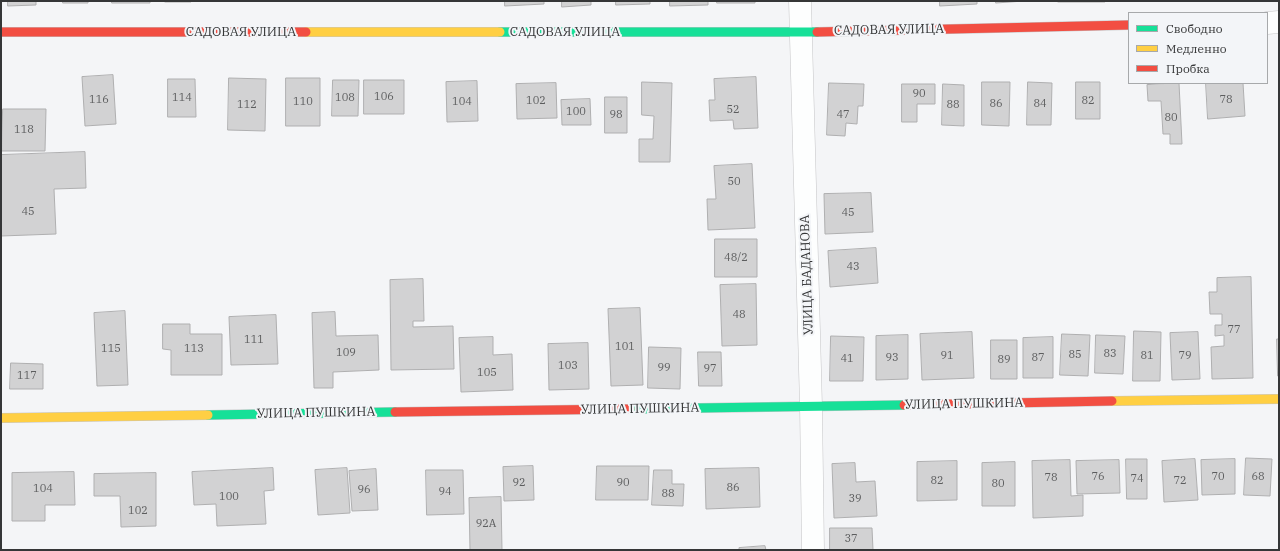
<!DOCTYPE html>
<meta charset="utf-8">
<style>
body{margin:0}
#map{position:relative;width:1280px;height:551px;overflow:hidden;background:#f4f5f7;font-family:"IBM Plex Serif",serif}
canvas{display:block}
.frame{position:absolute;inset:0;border:2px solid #353637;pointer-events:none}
.legend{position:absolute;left:1128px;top:12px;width:140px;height:72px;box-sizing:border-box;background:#f3f5f8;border:1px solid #a7a9ab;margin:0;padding:5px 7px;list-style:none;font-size:12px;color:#353637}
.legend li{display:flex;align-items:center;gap:8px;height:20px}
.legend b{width:20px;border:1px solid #a7a9ab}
</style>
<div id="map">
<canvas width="1280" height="551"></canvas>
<div class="frame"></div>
<ul class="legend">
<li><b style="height:5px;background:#16e098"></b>Свободно</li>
<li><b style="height:5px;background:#ffcf43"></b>Медленно</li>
<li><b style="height:5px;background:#f24e42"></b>Пробка</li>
</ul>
</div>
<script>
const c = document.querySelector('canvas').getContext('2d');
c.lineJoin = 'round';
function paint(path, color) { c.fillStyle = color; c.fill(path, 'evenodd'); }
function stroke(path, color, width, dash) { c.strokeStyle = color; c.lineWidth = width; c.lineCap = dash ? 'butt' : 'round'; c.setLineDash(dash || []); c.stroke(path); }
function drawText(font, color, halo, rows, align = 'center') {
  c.font = font + ' "IBM Plex Serif",serif'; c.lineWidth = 4; c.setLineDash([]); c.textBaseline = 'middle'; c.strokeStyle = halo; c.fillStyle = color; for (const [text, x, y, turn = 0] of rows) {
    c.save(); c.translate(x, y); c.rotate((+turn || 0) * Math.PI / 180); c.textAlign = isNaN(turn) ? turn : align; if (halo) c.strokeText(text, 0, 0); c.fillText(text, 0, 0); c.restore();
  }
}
const building = new Path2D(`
 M 8,1 L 36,1 L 36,5 L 8,6 Z
 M 63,1 L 88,1 L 88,3 L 63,3 Z
 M 112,1 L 150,1 L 150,3 L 112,3 Z
 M 166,1 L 191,1 L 191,2 L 165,2 Z
 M 505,1 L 544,1 L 544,4 L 505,6 Z
 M 562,1 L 591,1 L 591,5 L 562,7 Z
 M 616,1 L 650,1 L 650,4 L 616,5 Z
 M 670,1 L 708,1 L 708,5 L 670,6 Z
 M 717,1 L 755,1 L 755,3 L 717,3 Z
 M 940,1 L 977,1 L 977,4 L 940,6 Z
 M 996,1 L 1024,1 L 996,3 Z
 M 1058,1 L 1105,1 L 1105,2 L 1058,2 Z
 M 113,75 L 116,124 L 85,126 L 82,77 Z
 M 756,77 L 758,128 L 734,129 L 733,120 L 710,121 L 709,100 L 715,100 L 714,79 Z
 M 229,78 L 266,79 L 265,131 L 228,130 Z
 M 286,78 L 320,78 L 320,126 L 286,126 Z
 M 168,79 L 195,79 L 196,117 L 168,117 Z
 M 333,80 L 359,80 L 358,116 L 332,116 Z
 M 364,80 L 404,80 L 404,114 L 364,114 Z
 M 477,81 L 478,121 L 447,122 L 446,82 Z
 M 642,82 L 672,83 L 670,162 L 639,162 L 639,139 L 653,139 L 654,116 L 642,115 Z
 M 982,82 L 1010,82 L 1009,126 L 982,125 Z
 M 1028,82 L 1052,83 L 1051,125 L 1027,125 Z
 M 1076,82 L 1100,82 L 1100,119 L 1076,119 Z
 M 556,83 L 557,118 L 517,119 L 516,84 Z
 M 829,83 L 864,84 L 863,106 L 858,106 L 857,124 L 846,123 L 845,136 L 827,135 Z
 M 1179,83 L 1182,144 L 1170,144 L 1170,134 L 1163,134 L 1161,101 L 1148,101 L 1147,85 Z
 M 1206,83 L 1243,83 L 1245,116 L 1208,119 Z
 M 902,84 L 935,84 L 935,104 L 917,104 L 917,122 L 902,122 Z
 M 943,84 L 964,85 L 964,126 L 942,125 Z
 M 605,97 L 627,97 L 627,133 L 605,133 Z
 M 590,99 L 591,125 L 562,125 L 561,100 Z
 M 3,109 L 46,109 L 45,151 L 2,151 Z
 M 85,152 L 86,188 L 54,189 L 56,234 L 1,236 L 1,155 Z
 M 752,164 L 755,228 L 708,230 L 707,199 L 716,199 L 714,166 Z
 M 871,193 L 873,232 L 825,234 L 824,194 Z
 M 715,239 L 757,239 L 757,277 L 715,277 Z
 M 876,248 L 878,283 L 830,287 L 828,251 Z
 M 1251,277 L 1253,378 L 1212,379 L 1211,347 L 1224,346 L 1224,335 L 1215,336 L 1215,325 L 1222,325 L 1222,314 L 1210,314 L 1209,292 L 1217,292 L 1217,278 Z
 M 423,279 L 424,321 L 413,321 L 413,327 L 453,326 L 454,369 L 391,370 L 390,280 Z
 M 756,284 L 757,345 L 722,346 L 720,285 Z
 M 640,308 L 643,385 L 611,386 L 608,309 Z
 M 125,311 L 128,385 L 97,386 L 94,313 Z
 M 335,312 L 336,336 L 378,335 L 379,370 L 333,372 L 333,388 L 314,388 L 312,313 Z
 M 276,315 L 278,364 L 231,365 L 229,317 Z
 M 163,324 L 190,324 L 190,334 L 222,334 L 222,375 L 171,375 L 171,350 L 163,349 Z
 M 1134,331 L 1161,332 L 1160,381 L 1133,381 Z
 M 972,332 L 974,378 L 922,380 L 920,334 Z
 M 1198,332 L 1200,379 L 1172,380 L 1170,333 Z
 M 1062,334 L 1090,335 L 1088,376 L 1060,375 Z
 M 908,335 L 908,379 L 876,380 L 876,336 Z
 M 1096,335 L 1125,336 L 1123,374 L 1095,373 Z
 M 831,336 L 864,337 L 863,381 L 830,381 Z
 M 493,337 L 493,355 L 512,354 L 513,390 L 461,392 L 459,338 Z
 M 1053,337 L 1053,378 L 1023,378 L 1023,338 Z
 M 1277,339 L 1279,339 L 1279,376 L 1278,376 Z
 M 991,340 L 1017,340 L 1017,379 L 991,379 Z
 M 588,343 L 589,389 L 549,390 L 548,344 Z
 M 649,347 L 681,348 L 680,389 L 648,388 Z
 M 698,352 L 721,352 L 722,386 L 699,386 Z
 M 11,363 L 43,364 L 43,389 L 10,389 Z
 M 1246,458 L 1272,459 L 1270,496 L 1244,495 Z
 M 1126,459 L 1147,459 L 1147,499 L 1127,499 Z
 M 1195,459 L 1198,500 L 1164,502 L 1162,461 Z
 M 1235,459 L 1235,494 L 1202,495 L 1201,460 Z
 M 1070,460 L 1071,496 L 1083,495 L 1083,516 L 1033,518 L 1032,461 Z
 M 1119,460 L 1120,493 L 1077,494 L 1076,461 Z
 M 957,461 L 957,500 L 917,501 L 917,462 Z
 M 1015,462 L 1015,506 L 982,506 L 982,463 Z
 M 855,463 L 856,482 L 875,481 L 877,516 L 834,518 L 832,464 Z
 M 533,466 L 534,500 L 504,501 L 503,467 Z
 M 597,466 L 649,466 L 648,500 L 596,500 Z
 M 273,468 L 274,490 L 264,491 L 266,524 L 217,526 L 216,504 L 194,505 L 192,472 Z
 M 347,468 L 350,513 L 318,515 L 315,470 Z
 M 759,468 L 760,507 L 706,509 L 705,469 Z
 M 376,469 L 378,510 L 352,511 L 349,471 Z
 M 426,470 L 463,470 L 464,514 L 427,515 Z
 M 654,470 L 672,470 L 672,484 L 684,484 L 683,506 L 652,505 Z
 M 74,472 L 75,505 L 45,505 L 45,521 L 12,521 L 12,473 Z
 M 156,473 L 156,526 L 121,527 L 120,496 L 94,496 L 94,474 Z
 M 501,497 L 502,550 L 470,550 L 469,498 Z
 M 830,528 L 872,528 L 873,550 L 830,550 Z
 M 765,546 L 766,550 L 739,550 L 739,548 Z`);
const street = new Path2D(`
 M 800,1 L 811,406 L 813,550
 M 1267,23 L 1279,22`);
const fast = new Path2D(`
 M 500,32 L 817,32
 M 630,409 L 904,405
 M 208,415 L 395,412`);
const slow = new Path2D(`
 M 306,32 L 500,32
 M 1112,401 L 1279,399
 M 1,418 L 208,415`);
const jam = new Path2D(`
 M 1,32 L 306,32
 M 817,32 L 1129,25
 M 904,405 L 1112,401
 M 395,412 L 630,409`);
const numberNames = [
 ["90",919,94],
 ["106",384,97],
 ["114",182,98],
 ["108",345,98],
 ["116",99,100],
 ["78",1226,100],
 ["102",536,101],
 ["82",1088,101],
 ["110",303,102],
 ["104",462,102],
 ["86",996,104],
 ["84",1040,104],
 ["112",247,105],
 ["88",953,105],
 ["52",733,110],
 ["100",576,112],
 ["98",616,115],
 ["47",843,115],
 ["80",1171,118],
 ["118",24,130],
 ["50",734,182],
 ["45",28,212],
 ["45",848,213],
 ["48/2",736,258],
 ["43",853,267],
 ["48",739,315],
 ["77",1234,330],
 ["111",254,340],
 ["101",625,347],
 ["115",111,349],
 ["113",194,349],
 ["109",346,353],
 ["83",1110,354],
 ["85",1075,355],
 ["91",947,356],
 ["81",1147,356],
 ["79",1185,356],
 ["93",892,358],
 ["87",1038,358],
 ["41",847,359],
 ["89",1004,360],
 ["103",568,366],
 ["99",664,368],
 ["97",710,369],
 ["105",487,373],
 ["117",27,376],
 ["76",1098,477],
 ["70",1218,477],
 ["68",1258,477],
 ["78",1051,478],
 ["74",1137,479],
 ["82",937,481],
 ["72",1180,481],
 ["92",519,483],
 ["90",623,483],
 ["80",998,484],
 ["86",733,488],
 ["104",43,489],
 ["96",364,490],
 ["94",445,492],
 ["88",668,494],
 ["100",229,497],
 ["39",855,499],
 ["102",138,511],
 ["92А",486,524],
 ["37",851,539]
];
const streetNames = [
 ["САДОВАЯ УЛИЦА",889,30,-1],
 ["САДОВАЯ УЛИЦА",241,32],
 ["САДОВАЯ УЛИЦА",565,32],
 ["УЛИЦА БАДАНОВА",807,275,-92],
 ["УЛИЦА ПУШКИНА",964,404,-1],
 ["УЛИЦА ПУШКИНА",640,409,-1],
 ["УЛИЦА ПУШКИНА",316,413,-1]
];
paint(building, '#d2d2d3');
stroke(building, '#afafb0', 1);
stroke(street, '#c4c4c6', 23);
stroke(fast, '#c4c4c6', 10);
stroke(slow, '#c4c4c6', 10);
stroke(jam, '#c4c4c6', 10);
stroke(street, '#fdfefe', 22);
stroke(fast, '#16e098', 9);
stroke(slow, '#ffcf43', 9);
stroke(jam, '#f24e42', 9);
drawText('11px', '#5c5d5e', null, numberNames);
drawText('13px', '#353637', '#f3f5f8', streetNames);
</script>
